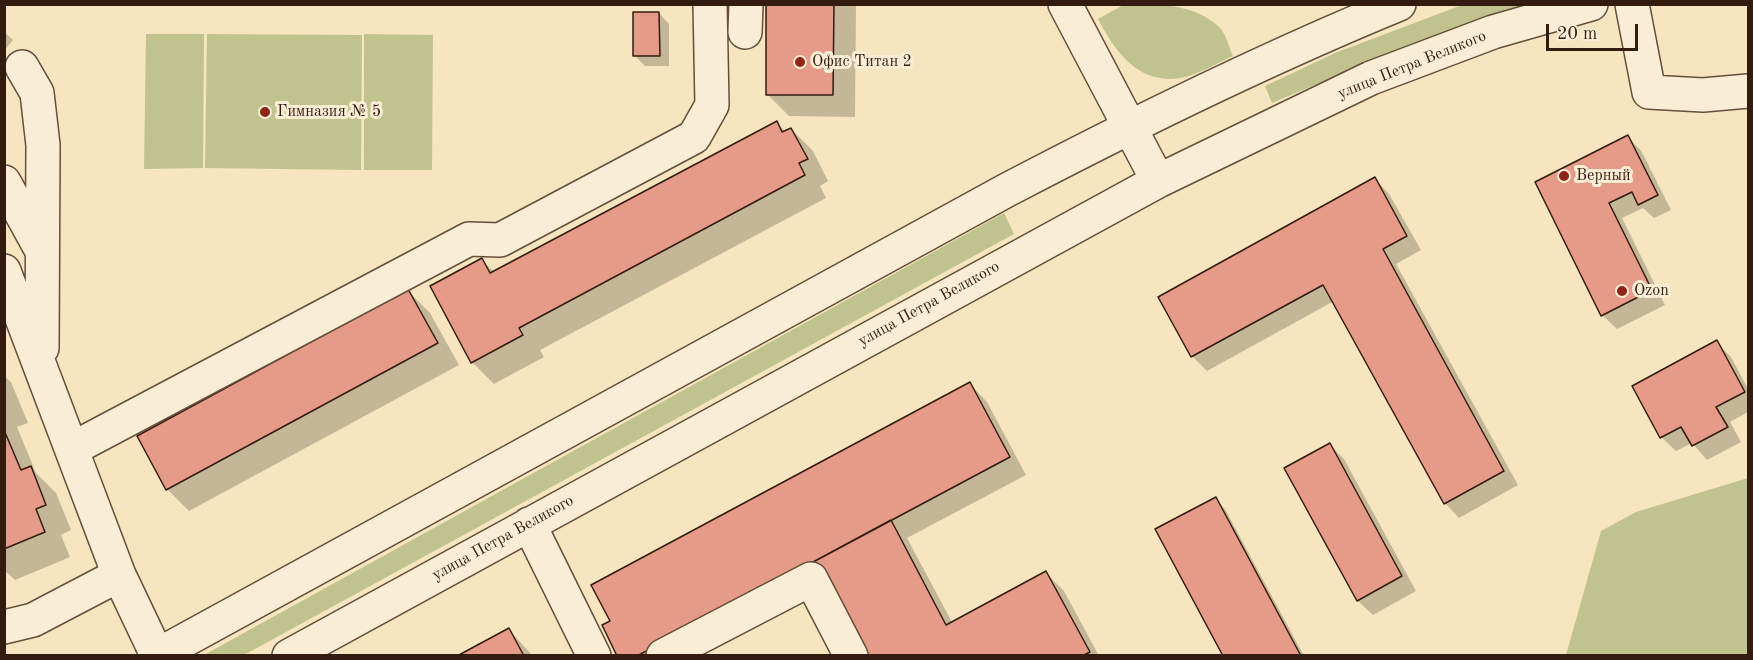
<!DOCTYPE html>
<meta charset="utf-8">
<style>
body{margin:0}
#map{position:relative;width:1753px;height:660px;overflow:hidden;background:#f6e5be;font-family:"Old Standard TT",serif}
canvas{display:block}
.frame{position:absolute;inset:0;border:6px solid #341b10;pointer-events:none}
.scale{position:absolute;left:1546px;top:24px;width:92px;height:27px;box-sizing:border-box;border:3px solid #341b10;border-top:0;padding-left:8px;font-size:18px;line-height:21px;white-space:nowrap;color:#341b10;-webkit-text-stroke:4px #f9eed5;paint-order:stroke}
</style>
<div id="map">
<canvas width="1753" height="660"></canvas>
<div class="frame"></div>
<div class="scale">20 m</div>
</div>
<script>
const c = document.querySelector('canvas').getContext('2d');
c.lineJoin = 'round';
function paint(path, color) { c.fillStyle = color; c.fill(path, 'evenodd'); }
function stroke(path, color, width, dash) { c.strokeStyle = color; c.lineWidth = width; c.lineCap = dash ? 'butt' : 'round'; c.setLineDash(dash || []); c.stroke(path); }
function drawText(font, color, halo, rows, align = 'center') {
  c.font = font + ' "Old Standard TT",serif'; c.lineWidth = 6; c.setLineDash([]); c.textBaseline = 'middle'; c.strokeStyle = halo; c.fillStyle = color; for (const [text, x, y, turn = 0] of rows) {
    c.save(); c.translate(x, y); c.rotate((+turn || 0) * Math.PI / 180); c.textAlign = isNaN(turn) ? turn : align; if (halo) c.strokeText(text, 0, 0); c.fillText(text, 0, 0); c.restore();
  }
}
const green = new Path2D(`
 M 1125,4 C 1156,4 1194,3 1219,27 C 1226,33 1229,48 1233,56 C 1217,63 1198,75 1181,78 C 1138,85 1115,51 1098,19 Z
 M 1462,5 L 1541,5 C 1449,30 1360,65 1272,103 L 1265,86 L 1335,53 Z
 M 146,34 L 204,34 L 203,168 L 144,169 Z
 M 207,34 L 362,35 L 361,170 L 205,168 Z
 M 364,34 L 433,35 L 432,170 L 364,170 Z
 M 1004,213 L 1014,234 L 244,655 L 204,655 Z
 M 1748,478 L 1748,655 L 1566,655 L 1601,531 L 1636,512 Z`);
const shadow = new Path2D(`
 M 768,4 L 856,4 L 855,117 L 789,116 L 767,94 Z
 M 659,13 L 669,24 L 669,66 L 645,66 L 635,56 Z
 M 4,32 L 13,40 L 4,51 Z
 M 776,122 L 786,132 L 791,129 L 813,151 L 828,181 L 820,186 L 826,198 L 540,350 L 544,357 L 494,384 L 472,362 L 482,260 L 494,272 Z
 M 1628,137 L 1642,152 L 1671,210 L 1654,218 L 1643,208 L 1622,218 L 1665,305 L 1617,329 L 1602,315 L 1537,183 Z
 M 1375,179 L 1389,194 L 1421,250 L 1396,264 L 1518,485 L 1459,518 L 1445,503 L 1334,301 L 1207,371 L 1192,356 L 1160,297 Z
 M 408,291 L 430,313 L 459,365 L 189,511 L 167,489 Z
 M 1716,342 L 1731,357 L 1748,389 L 1748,412 L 1730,422 L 1741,442 L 1707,460 L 1692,443 L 1676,451 L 1661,437 Z
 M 4,376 L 11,382 L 28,423 L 17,427 L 36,473 L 56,493 L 71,530 L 61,535 L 70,557 L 15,580 L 4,570 Z
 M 970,384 L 987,402 L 1026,475 L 907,538 L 953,624 L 1046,573 L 1064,591 L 1099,656 L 864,656 L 825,582 L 688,656 L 619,656 Z
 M 1330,445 L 1344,459 L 1416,591 L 1373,615 L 1358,601 L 1286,469 Z
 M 1215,499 L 1225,509 L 1304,656 L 1225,656 Z
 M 509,630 L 533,656 L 460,656 Z`);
const building = new Path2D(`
 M 766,4 L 834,4 L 833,95 L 766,95 Z
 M 633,12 L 659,12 L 660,56 L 633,56 Z
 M 777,121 L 782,132 L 791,128 L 808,159 L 799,163 L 805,175 L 519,328 L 523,335 L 471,363 L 430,286 L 482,258 L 490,273 Z
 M 1628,135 L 1658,195 L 1638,205 L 1632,192 L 1609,203 L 1652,290 L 1601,316 L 1535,182 Z
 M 1375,177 L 1407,236 L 1383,249 L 1504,471 L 1444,504 L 1323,285 L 1191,357 L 1158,297 Z
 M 408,289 L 438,343 L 166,490 L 137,436 Z
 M 1717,340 L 1745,392 L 1716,407 L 1728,427 L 1692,446 L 1681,427 L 1660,438 L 1632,386 Z
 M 970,382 L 1010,457 L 637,656 L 617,656 L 602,625 L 610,621 L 591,585 Z
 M 4,430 L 21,470 L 31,466 L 46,505 L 36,509 L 45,532 L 4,549 Z
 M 1330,443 L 1402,576 L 1357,601 L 1284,468 Z
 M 1216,497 L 1301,656 L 1223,656 L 1155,529 Z
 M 891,520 L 946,625 L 1046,571 L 1090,652 L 1082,656 L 862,656 L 813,562 Z
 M 509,628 L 524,656 L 457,656 Z`);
const minor = new Path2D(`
 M 1065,4 L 1158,181
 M 1632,4 L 1649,92 L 1703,95 L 1748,91
 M 745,32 L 746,4
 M 22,67 L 37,93 L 43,145 L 42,348
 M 4,182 L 41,249
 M 4,271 L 119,575 L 157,655
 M 72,449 L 469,239 L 500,240 L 694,137 L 712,105 L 710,4
 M 529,524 L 594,656
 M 4,627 L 33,620 L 119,575
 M 156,656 L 1007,190 C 1135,123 1265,59 1399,4
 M 289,656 L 1158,181 L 1371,78 L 1493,32 L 1591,4
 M 663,656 L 811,579 L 851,656`);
const markers = [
 [800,62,6,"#8f2418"],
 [265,112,6,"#8f2418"],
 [1564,176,6,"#8f2418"],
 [1622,291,6,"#8f2418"]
];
const poiNames = [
 ["Офис Титан 2",812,62],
 ["Гимназия № 5",277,112],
 ["Верный",1576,176],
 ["Ozon",1634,291]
];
const streetNames = [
 ["улица Петра Великого",1412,65,-22],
 ["улица Петра Великого",929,304,-29],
 ["улица Петра Великого",503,538,-29]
];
paint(green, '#c1c38e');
paint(shadow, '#0003');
paint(building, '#e69b88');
stroke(building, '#341b10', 1.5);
stroke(minor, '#644e3c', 36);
stroke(minor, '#f9eed5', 33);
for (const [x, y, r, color] of markers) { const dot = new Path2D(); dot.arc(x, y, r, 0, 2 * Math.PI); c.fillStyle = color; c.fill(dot); stroke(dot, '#f9eed5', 2); }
drawText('16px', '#341b10', '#f9eed5', poiNames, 'left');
drawText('16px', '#341b10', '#f9eed5', streetNames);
</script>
